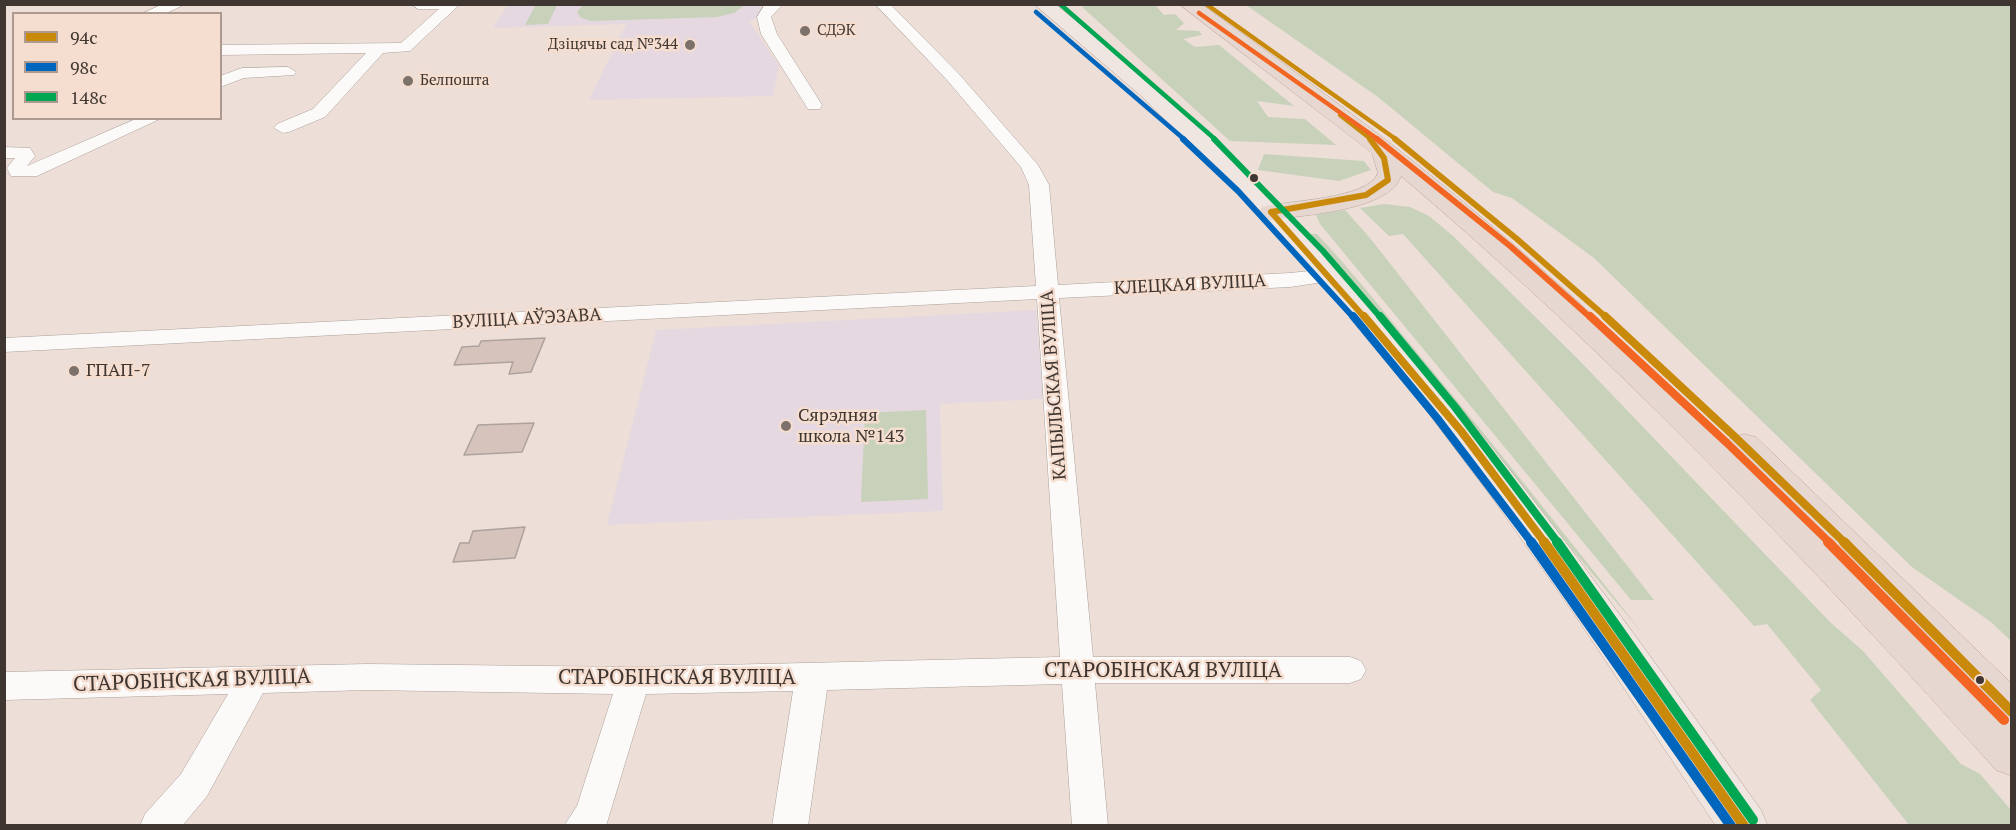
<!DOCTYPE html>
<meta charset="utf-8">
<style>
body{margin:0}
#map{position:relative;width:2016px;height:830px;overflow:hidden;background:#eddfd7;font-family:"PT Serif",serif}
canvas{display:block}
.frame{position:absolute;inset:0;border:6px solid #3f3631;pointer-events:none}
.legend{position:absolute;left:12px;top:12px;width:210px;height:108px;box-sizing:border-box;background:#f5ddcf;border:2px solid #ac9a90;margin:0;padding:8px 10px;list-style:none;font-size:18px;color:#3f3631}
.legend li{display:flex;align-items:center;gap:12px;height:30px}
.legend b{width:30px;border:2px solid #ac9a90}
</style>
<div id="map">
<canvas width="2016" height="830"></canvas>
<div class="frame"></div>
<ul class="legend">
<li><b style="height:8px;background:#c98a0c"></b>94с</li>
<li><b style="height:8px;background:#0065bd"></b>98с</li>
<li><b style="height:8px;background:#00a651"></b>148с</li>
</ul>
</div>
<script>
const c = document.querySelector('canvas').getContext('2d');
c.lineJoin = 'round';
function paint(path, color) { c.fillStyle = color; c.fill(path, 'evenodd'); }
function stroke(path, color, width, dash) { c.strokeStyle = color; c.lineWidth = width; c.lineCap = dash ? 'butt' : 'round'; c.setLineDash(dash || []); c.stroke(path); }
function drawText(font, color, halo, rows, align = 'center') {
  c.font = font + ' "PT Serif",serif'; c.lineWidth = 5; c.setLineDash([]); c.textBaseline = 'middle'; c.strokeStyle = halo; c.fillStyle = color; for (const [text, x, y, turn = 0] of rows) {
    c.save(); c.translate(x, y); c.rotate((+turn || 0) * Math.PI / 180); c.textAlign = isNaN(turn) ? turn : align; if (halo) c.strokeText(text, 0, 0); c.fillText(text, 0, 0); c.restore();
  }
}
const education = new Path2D(`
 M 508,5 L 760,5 L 762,11 L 757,18 L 749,21 L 779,66 L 773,96 L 589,100 L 626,24 L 493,28 Z
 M 1036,310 L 1043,399 L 940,404 L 943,511 L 607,525 L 656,330 Z`);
const green = new Path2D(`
 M 584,4 L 745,4 L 745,5 L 734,13 L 717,17 L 591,21 L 581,18 L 577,12 Z
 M 1091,4 L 1155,5 L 1164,15 L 1175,14 L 1184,23 L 1176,30 L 1199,31 L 1202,35 L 1183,39 L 1195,47 L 1219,45 L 1294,106 L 1257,101 L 1268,117 L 1305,119 L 1336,145 L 1230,141 L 1082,7 Z
 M 557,5 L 548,24 L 525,25 L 535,6 Z
 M 1246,5 L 2011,5 L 2011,641 L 1991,622 L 1912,567 L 1594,258 L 1512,198 L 1493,192 L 1378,97 Z
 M 1264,154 L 1364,161 L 1371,170 L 1339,181 L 1258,170 Z
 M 1384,204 L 1410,207 L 1429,216 L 1453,236 L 1576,357 L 1830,622 L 1863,651 L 1961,764 L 1980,774 L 2011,810 L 2011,825 L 1909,825 L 1810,700 L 1821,690 L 1767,624 L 1754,626 L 1403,234 L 1389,236 L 1360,208 Z
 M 1345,210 L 1370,238 L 1654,600 L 1631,600 L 1320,224 L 1316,215 Z
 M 1311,234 L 1317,234 C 1356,275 1390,320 1426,363 C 1500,452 1572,543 1643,634 L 1309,236 Z
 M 926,410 L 928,499 L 861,502 L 865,413 Z`);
const building = new Path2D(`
 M 545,338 L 531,372 L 509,374 L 513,362 L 454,365 L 462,347 L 479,346 L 481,341 Z
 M 534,423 L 522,452 L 464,455 L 478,425 Z
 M 525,527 L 515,558 L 453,562 L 460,543 L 469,543 L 473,531 Z`);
const minor = new Path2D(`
 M 163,4 L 186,4 L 164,14 L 141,14 Z
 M 411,4 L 459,5 L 410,51 L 383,53 L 325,117 L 289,132 L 283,133 L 274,128 L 277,124 L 313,109 L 366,53 L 220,55 L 220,45 L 401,43 L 439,9 L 418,9 Z
 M 765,4 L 783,4 L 771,17 L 777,34 L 822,105 L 820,109 L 808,109 L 761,34 L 757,17 Z
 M 875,4 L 890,4 L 959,74 L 1038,165 L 1049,185 L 1058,285 L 1290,273 L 1329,269 L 1337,270 L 1340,275 L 1337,280 L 1290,287 L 1059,298 L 1093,657 L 1350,657 L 1361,661 L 1366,670 L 1361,679 L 1350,683 L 1095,683 L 1108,826 L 1072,826 L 1062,684 L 827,690 L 808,826 L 772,826 L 793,691 L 646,694 L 606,826 L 564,826 L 577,806 L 613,694 L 367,690 L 263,693 L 207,796 L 182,826 L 140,826 L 145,814 L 181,774 L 228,694 L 4,700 L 4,672 L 367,664 L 634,667 L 1060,657 L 1037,299 L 4,352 L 4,338 L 1036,286 L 1029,185 L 1021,167 L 947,80 Z
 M 288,67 L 296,72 L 294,75 L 244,78 L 220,87 L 220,76 L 242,68 Z
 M 138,118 L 162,118 L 37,176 L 11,176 L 7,168 L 15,158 L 4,158 L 4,147 L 30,148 L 35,156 L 27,166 Z`);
const major = new Path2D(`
 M 1034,4 L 1055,4 C 1123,60 1191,116 1254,179 C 1446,369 1604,591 1761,810 L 1768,826 L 1716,826 L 1575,615 L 1496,503 L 1414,394 L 1328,289 L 1237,189 L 1140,95 Z`);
const highway = new Path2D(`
 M 1179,4 L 1201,4 C 1265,50 1329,96 1391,144 C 1510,236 1620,339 1729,441 L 1732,437 L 1744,434 L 1756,437 L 2012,684 L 2012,776 L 1996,770 C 1808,561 1616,358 1401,176 C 1390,211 1302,215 1271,220 L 1262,217 L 1258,212 L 1262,207 C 1288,200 1367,200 1378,173 L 1372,153 Z`);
const bus1Far3 = new Path2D(`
 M 1206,4 L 1397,140
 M 1340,115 L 1372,140`);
const bus1Far2 = new Path2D(`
 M 1395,139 L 1517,239 L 1607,318
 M 1271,212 L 1365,318
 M 1271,212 L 1366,195 L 1388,180 L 1384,158 L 1370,139`);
const bus1Far1 = new Path2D(`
 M 1364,316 L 1461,431 L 1545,543
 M 1605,316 L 1734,436 L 1845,543`);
const bus1 = new Path2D(`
 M 1544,542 L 1744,826
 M 1844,542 L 2012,712`);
const bus2Far3 = new Path2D(`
 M 1036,12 L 1185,140`);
const bus2Far2 = new Path2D(`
 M 1183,139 L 1238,191 L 1354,318`);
const bus2Far1 = new Path2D(`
 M 1353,316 L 1437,418 L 1532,543`);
const bus2 = new Path2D(`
 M 1531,542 L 1731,826`);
const bus3Far3 = new Path2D(`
 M 1060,4 L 1216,140`);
const bus3Far2 = new Path2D(`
 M 1214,139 L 1323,251 L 1381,318`);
const bus3Far1 = new Path2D(`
 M 1380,316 L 1455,407 L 1558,543`);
const bus3 = new Path2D(`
 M 1557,542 L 1753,820`);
const bus4Far3 = new Path2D(`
 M 1199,13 L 1379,140`);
const bus4Far2 = new Path2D(`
 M 1377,139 L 1510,246 L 1591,318`);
const bus4Far1 = new Path2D(`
 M 1590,316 L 1727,443 L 1830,543`);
const bus4 = new Path2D(`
 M 1828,542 L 2004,720`);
const markers = [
 [805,31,6,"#7c716b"],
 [690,45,6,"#7c716b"],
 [408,81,6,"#7c716b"],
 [1254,178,5,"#3f3631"],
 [74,371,6,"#7c716b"],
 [786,426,6,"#7c716b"],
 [1980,680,5,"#3f3631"]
];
const farPoinames = [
 ["СДЭК",817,31],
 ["Дзіцячы сад №344",678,45,"right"],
 ["Белпошта",420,81]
];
const streetNames = [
 ["КЛЕЦКАЯ ВУЛІЦА",1190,285,-3],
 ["ВУЛІЦА АЎЭЗАВА",527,319,-3],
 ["КАПЫЛЬСКАЯ ВУЛІЦА",1054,385,-94]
];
const poiNames = [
 ["ГПАП-7",86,371],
 ["Сярэдняя",798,416],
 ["школа №143",798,437]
];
const nearStreetnames = [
 ["СТАРОБІНСКАЯ ВУЛІЦА",1163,671],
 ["СТАРОБІНСКАЯ ВУЛІЦА",677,678],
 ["СТАРОБІНСКАЯ ВУЛІЦА",192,681,-2]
];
paint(education, '#e5d8e0');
paint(green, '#c8d1ba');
paint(building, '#d6c4bc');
stroke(building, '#ada29d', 1.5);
stroke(minor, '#aaa09a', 1);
stroke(major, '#baa69c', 1);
stroke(highway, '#baa69c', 1);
paint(minor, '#fcfaf9');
paint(major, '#f0e6e1');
paint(highway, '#e6d7d0');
stroke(bus1Far3, '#c98a0c', 4.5);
stroke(bus1Far2, '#c98a0c', 6);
stroke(bus1Far1, '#c98a0c', 8);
stroke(bus1, '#c98a0c', 10);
stroke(bus2Far3, '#0065bd', 4.5);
stroke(bus2Far2, '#0065bd', 6);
stroke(bus2Far1, '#0065bd', 8);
stroke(bus2, '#0065bd', 10);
stroke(bus3Far3, '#00a651', 4.5);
stroke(bus3Far2, '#00a651', 6);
stroke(bus3Far1, '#00a651', 8);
stroke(bus3, '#00a651', 10);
stroke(bus4Far3, '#f26522', 4.5);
stroke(bus4Far2, '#f26522', 6);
stroke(bus4Far1, '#f26522', 8);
stroke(bus4, '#f26522', 10);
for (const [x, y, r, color] of markers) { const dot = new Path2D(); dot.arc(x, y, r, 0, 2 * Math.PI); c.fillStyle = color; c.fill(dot); stroke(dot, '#f5ddcf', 2); }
drawText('15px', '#3f3631', '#f5ddcf', farPoinames, 'left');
drawText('18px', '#3f3631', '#f5ddcf', streetNames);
drawText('18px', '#3f3631', '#f5ddcf', poiNames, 'left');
drawText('21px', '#3f3631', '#f5ddcf', nearStreetnames);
</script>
